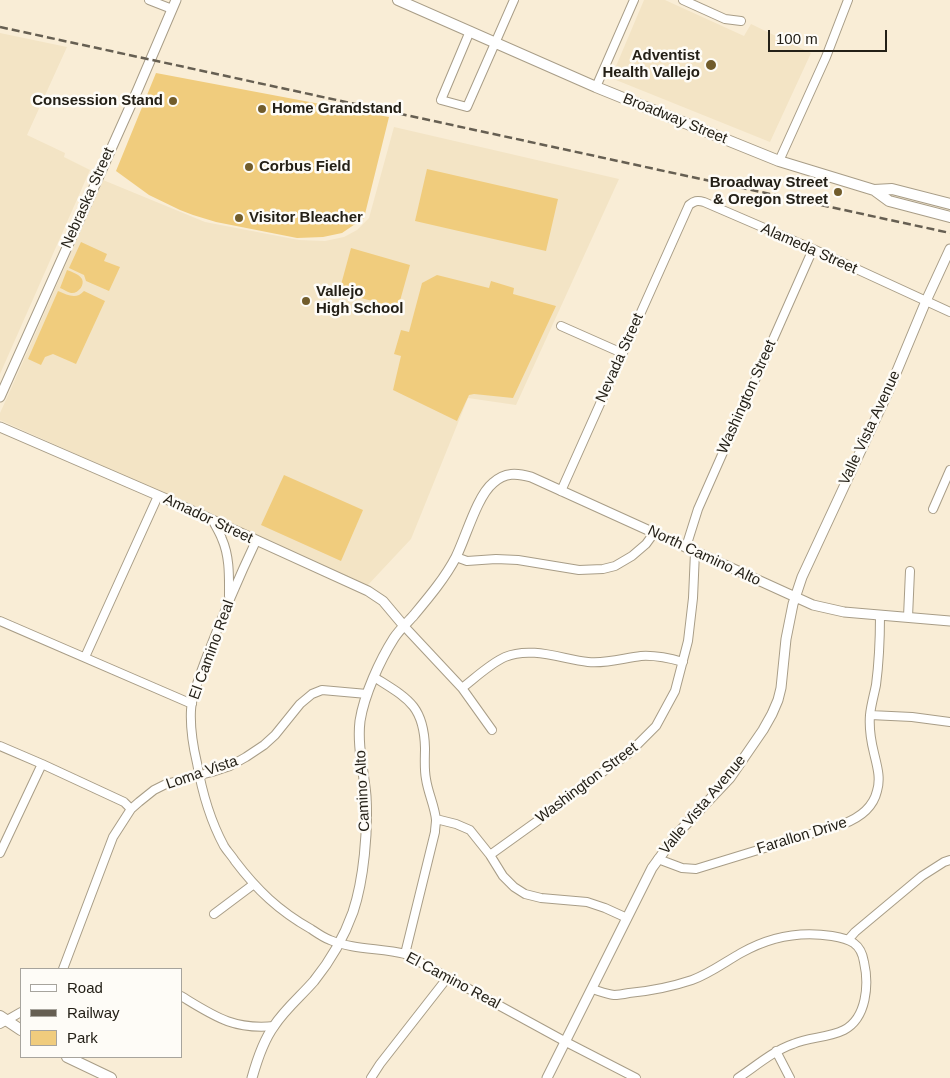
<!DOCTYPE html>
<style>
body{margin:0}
#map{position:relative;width:950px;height:1078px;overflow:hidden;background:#f9edd6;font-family:Arial,sans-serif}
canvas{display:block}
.legend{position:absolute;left:20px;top:968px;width:162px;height:90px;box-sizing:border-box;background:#fefcf7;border:1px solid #a7a49d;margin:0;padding:6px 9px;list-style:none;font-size:15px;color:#242017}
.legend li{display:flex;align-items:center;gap:10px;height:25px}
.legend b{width:25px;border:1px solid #a7a49d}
.scale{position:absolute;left:768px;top:30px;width:119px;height:22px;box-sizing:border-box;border:2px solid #242017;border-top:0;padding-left:6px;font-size:15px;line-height:18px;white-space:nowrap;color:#242017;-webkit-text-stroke:4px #fefcf7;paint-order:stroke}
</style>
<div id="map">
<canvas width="950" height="1078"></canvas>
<ul class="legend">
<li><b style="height:6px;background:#fff"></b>Road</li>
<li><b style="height:6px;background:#665f52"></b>Railway</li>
<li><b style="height:14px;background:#f0cc7d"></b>Park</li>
</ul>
<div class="scale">100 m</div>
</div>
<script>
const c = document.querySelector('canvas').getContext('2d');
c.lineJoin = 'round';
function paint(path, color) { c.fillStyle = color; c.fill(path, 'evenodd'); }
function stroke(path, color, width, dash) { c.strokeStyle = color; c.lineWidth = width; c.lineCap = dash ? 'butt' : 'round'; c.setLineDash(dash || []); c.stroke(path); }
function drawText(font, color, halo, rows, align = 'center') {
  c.font = font + ' Arial,sans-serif'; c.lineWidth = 5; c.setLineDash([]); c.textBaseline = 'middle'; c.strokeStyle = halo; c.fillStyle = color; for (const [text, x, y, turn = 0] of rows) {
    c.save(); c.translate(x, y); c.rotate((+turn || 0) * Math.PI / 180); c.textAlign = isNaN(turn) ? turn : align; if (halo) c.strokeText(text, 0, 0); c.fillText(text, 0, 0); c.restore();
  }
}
const built = new Path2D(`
 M 644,0 L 665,0 L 744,36 L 751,24 L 811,53 L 770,142 L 611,78 Z
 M 0,33 L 67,47 L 27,135 L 65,153 L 64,157 L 90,170 L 0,374 Z
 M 394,127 L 619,179 L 516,405 L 468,398 L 411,539 L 367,586 L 152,488 L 0,420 L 0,413 L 10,391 L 103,180 L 205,222 L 299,240 L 325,241 L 344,237 L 357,230 L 369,218 Z`);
const green = new Path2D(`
 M 156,73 L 389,117 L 364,218 L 342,233 L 323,237 L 297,238 L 216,222 L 193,215 L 180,210 L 149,195 L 116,171 Z
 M 427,169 L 558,199 L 546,251 L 415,221 Z
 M 81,242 L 107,254 L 104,261 L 120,267 L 109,291 L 86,281 L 84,275 L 69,268 Z
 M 351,248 L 410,265 L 398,308 L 339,292 Z
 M 67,270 C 72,272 79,274 82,279 C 85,285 78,294 71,293 C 67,292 63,289 60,288 Z
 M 437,275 L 489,288 L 491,281 L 514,288 L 513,294 L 556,306 L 513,398 L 474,394 L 469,395 L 457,421 L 393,390 L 401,356 L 394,354 L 401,330 L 409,332 L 422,283 Z
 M 58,291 C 68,295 76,300 84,291 L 105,301 L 76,364 L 53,354 L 45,357 L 41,365 L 28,359 Z
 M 284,475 L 363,510 L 341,561 L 261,525 Z`);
const minor = new Path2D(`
 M 149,0 L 172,9
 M 683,0 L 725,19 L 741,21
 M 470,31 L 441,100 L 467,107 L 514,0
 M 596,87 L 634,0
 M 779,161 L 826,57 L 848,0
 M 561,326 L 622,353
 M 561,491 L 689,205 C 694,201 697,200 704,202 L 813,249 L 950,312
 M 933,509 L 950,470
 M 213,521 C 216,527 220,533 222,539 C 230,557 229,578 229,596
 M 256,541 C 238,579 222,617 207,656 C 201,672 192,694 191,710 C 190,728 193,746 197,763 C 202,792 210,820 224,846 C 227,851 232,856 235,861 C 257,890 279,911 311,929 C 317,933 324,938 330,940 C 354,950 381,948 405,954 L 566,1042 L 636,1078
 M 686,547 L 698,509 L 813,249
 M 456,557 L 467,561 L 496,559 L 518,560 L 579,570 L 603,569 L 615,566 L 632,556 L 646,544 L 654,533
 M 908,617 L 910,571
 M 0,621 L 192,704
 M 404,626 L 462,688 L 492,730
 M 85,657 L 158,496
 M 374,677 C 407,698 424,705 425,748 C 425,758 424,769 426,779 C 428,793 435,807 436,820 C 436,824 435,828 435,832 L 405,954
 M 462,688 C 475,678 491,663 505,657 C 531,646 562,659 588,662 C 606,664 624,658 641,656 C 656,655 669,658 683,662
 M 870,715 L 912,717 L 950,722
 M 0,746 L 42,764 L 124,802 L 131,809
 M 436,819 L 456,824 L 470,830 L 490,855 L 503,876 L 514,887 L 525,894 L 541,898 L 587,902 L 605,908 L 627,918
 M 0,853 L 42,764
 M 490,855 L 554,809 L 586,784 L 628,754 L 656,726 L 675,691 L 688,641 L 693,598 L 695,552
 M 658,859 L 682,868 L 696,869 L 843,824 C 859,818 873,808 877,791 C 881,778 877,766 874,753 C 871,741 869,727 870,715 C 871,705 874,695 876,685 C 879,662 880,639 880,616
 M 214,914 L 254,884
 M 848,940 L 855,932 L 922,876 L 944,862 L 950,860
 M 63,969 L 113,837 L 131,809 L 139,802 L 154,790 L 166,784 L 212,772 L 230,766 L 246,757 L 264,745 L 275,735 L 300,704 L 312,694 L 322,690 L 367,694
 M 592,989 C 599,991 606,994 614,995 C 619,995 624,994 629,993 C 651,991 671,987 692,980 C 709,974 725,962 741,953 C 769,937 801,931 832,936 C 850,939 861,943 864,962 C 869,984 867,1018 844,1030 C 828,1038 809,1037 793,1044 C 773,1051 756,1066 738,1078
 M 181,996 C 214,1016 233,1030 274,1026
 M 0,1024 L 21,1012
 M 776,1051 L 790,1078
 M 371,1078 L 380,1064 L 448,977`);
const tertiary = new Path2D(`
 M 0,397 L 138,89 L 176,0
 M 0,427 L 164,498 L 368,591 L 383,601 L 404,626
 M 252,1078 C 257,1060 263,1041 274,1026 C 285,1009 301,996 314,981 C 331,960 344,937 353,912 C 364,879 368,831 366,796 C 364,772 357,746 360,721 C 364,695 380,660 394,638 C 400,629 408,622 414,615 C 429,597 445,578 456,557 C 466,537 477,496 493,483 C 505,472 517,473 531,477 L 813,605 L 844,612 L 950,621
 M 547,1078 L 652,868 L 677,834 L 730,778 L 763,730 L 772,714 L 778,700 L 781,688 L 786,639 L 793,604 L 802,577 L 889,390 L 926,301 L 950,249`);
const secondary = new Path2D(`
 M 398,0 L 596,87 L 779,161 L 874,190 L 889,201 L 950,217
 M 874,190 L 892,189 L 950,204
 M 0,1016 L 21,1030
 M 67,1057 L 111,1078`);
const rail = new Path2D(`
 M 0,27 L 950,233`);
const markers = [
 [711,65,6,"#715c2b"],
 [173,101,5,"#715c2b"],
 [262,109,5,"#715c2b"],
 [249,167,5,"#715c2b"],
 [838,192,5,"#715c2b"],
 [239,218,5,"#715c2b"],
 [306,301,5,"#715c2b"]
];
const poiNames = [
 ["Adventist",700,56,"right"],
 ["Health Vallejo",700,73,"right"],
 ["Consession Stand",163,101,"right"],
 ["Home Grandstand",272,109],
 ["Corbus Field",259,167],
 ["Broadway Street",828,183,"right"],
 ["& Oregon Street",828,200,"right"],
 ["Visitor Bleacher",249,218],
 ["Vallejo",316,292],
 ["High School",316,309]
];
const streetNames = [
 ["Broadway Street",675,119,22],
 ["Nebraska Street",88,198,-66],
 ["Alameda Street",809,249,24],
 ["Nevada Street",620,358,-66],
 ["Washington Street",747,397,-66],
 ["Valle Vista Avenue",870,428,-65],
 ["Amador Street",208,519,25],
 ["North Camino Alto",704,556,25],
 ["El Camino Real",212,650,-70],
 ["Loma Vista",202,773,-19],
 ["Washington Street",587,783,-37],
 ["Camino Alto",363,791,-93],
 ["Valle Vista Avenue",703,805,-50],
 ["Farallon Drive",802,836,-17],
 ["El Camino Real",453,981,28]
];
paint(built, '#f3e4c5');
paint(green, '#f0cc7d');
stroke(minor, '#a89d87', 10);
stroke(tertiary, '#a89d87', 11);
stroke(secondary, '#a89d87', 12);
stroke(minor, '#fff', 8);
stroke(tertiary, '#fff', 9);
stroke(secondary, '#fff', 10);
stroke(rail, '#665f52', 2.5, [8, 4]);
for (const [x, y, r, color] of markers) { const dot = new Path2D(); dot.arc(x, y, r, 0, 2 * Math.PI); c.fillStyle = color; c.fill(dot); stroke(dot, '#fefcf7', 2); }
drawText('bold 15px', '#242017', '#fefcf7', poiNames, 'left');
drawText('15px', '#242017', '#fefcf7', streetNames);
</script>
